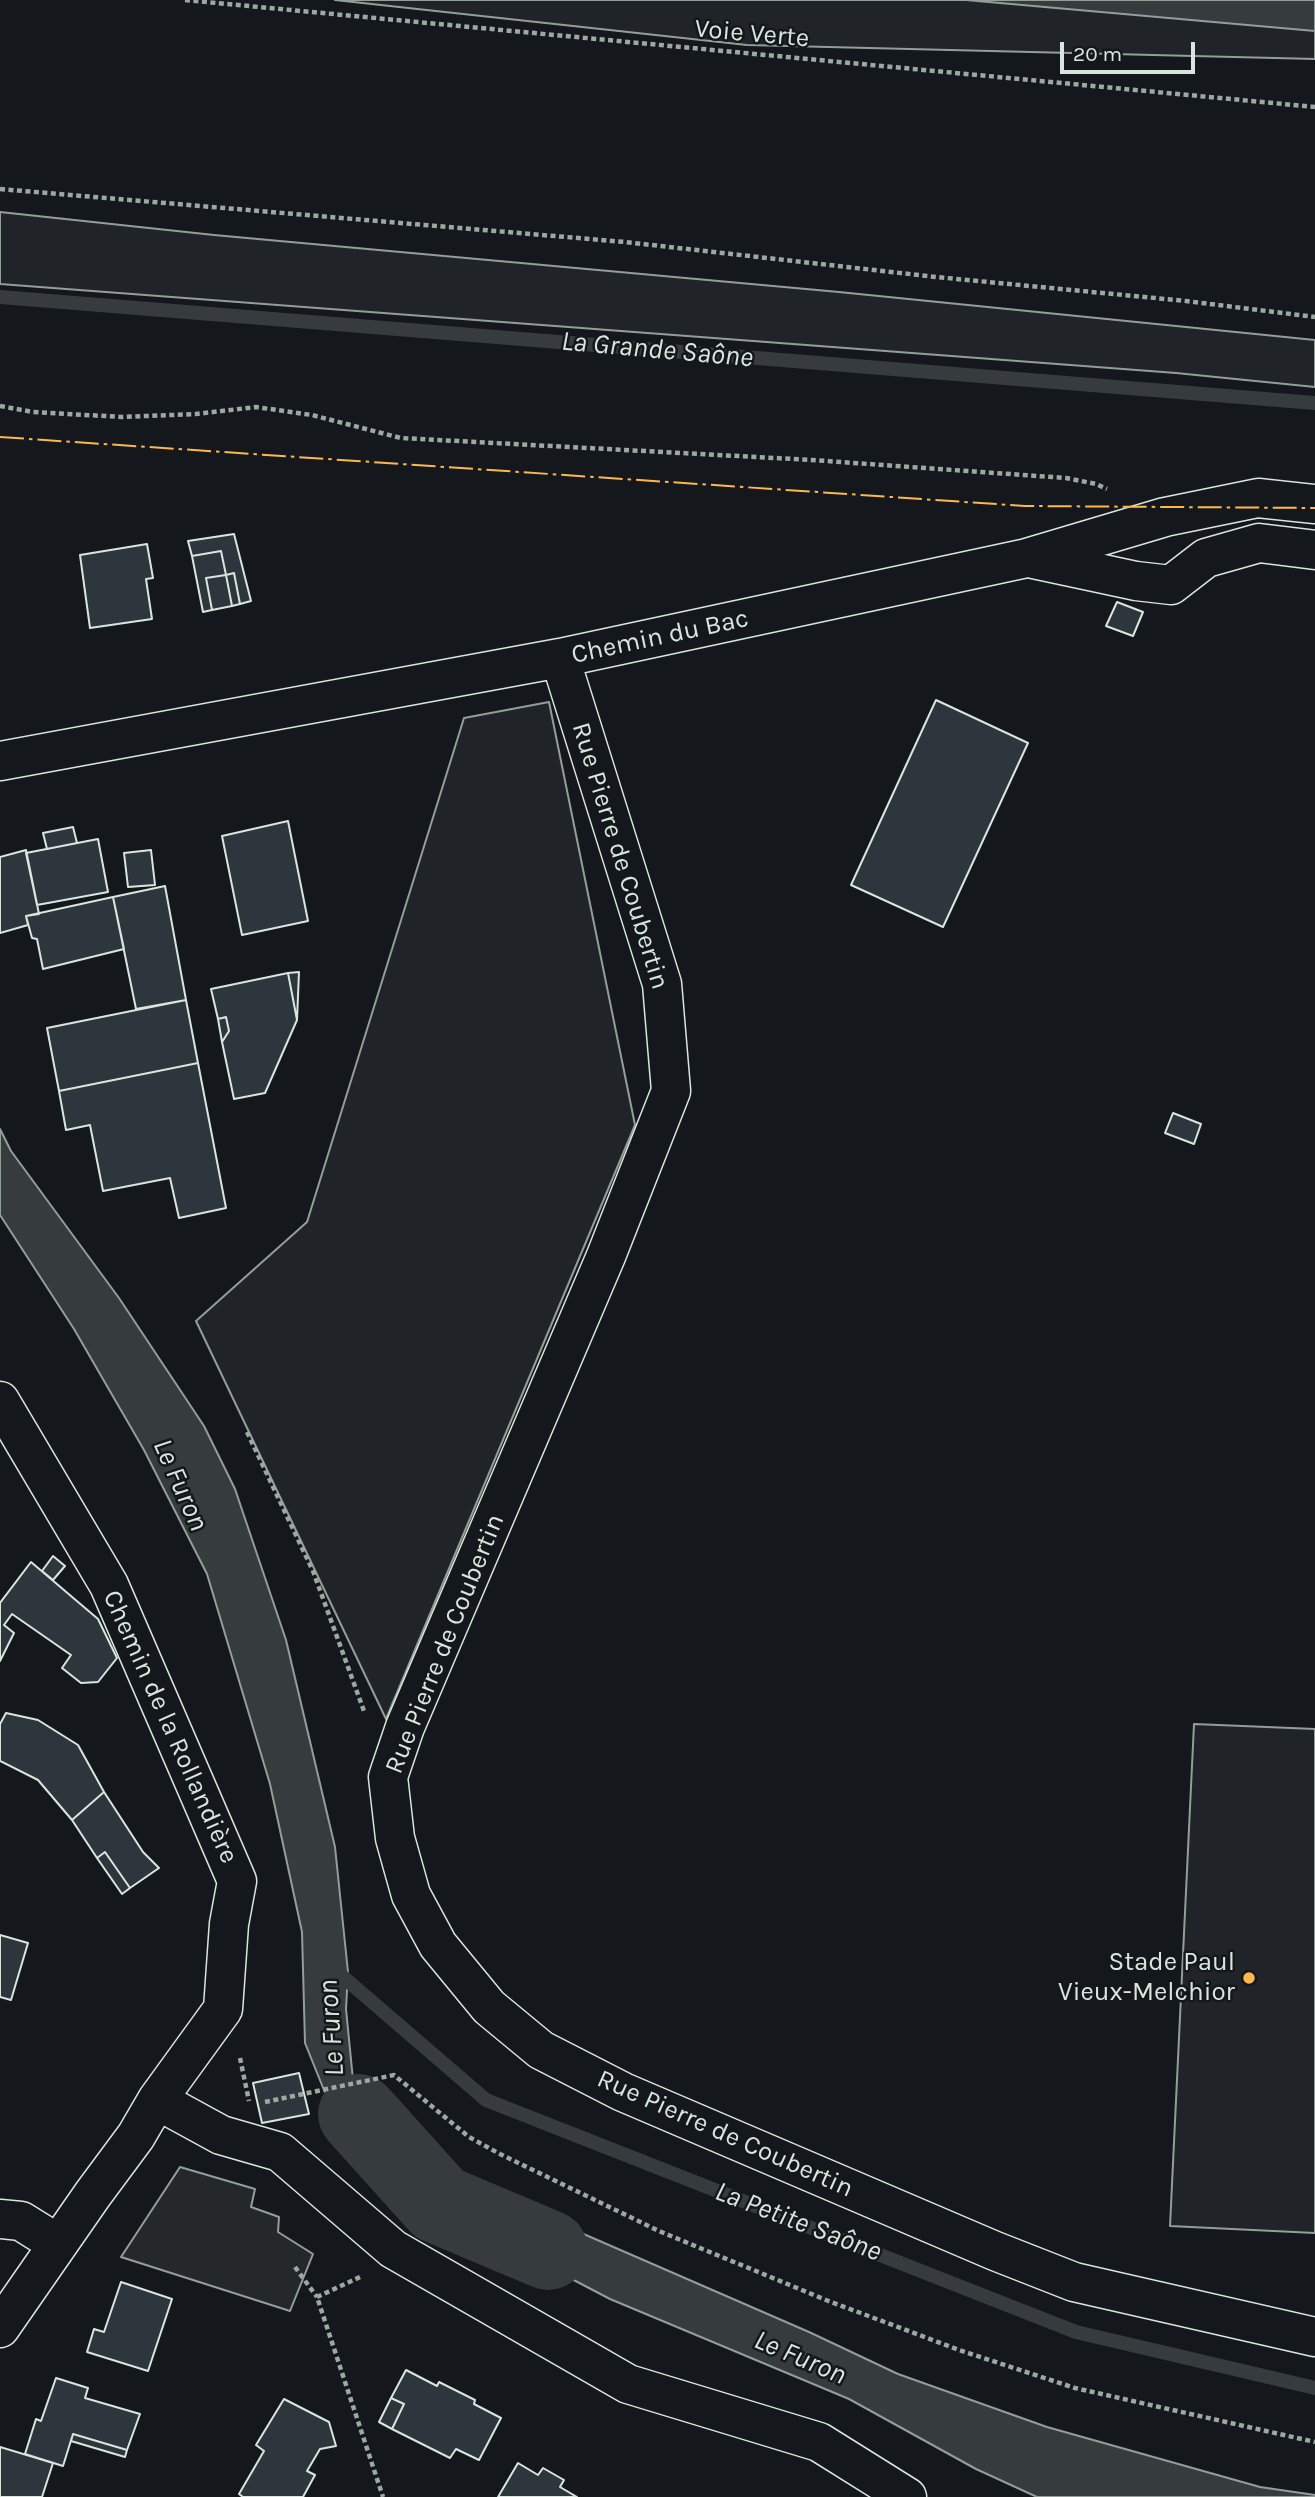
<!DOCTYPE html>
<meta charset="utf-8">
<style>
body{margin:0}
#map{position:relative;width:1315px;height:2497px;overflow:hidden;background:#14181c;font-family:Karla,sans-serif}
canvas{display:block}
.scale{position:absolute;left:1060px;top:42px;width:135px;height:32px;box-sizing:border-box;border:4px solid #d8e6dc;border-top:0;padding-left:9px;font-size:21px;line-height:24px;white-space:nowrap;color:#d8e6dc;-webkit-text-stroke:5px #14181c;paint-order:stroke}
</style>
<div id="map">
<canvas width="1315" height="2497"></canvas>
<div class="scale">20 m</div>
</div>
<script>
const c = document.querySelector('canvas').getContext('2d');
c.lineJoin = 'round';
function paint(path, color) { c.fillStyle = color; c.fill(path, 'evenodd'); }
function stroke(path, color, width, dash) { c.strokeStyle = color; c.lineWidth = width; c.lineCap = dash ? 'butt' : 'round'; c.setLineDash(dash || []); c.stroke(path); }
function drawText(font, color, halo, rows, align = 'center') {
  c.font = font + ' Karla,sans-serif'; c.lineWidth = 5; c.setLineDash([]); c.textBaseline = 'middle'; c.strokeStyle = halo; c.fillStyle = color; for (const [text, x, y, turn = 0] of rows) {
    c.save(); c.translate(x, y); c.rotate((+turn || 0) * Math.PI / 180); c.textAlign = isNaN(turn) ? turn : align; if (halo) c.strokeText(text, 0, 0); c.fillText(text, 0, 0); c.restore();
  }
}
const green = new Path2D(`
 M 335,0 L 1315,0 L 1315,59 L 747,45 Z
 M 0,212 L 214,235 L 839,292 L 1315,340 L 1315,387 L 1176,373 L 0,284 Z
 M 549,702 L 635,1125 L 386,1719 L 196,1321 L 307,1222 L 464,718 Z
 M 1194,1724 L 1315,1729 L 1315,2233 L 1170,2226 Z`);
const parking = new Path2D(`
 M 180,2167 L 255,2189 L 251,2207 L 279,2217 L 278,2232 L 313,2254 L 290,2311 L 121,2257 Z`);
const water = new Path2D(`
 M 966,0 L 1315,0 L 1315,31 Z
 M 0,1129 L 11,1151 L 119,1298 L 204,1426 L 235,1489 L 286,1640 L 335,1847 L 348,1972 L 346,2009 L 354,2090 L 443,2162 L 533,2212 L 809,2332 L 898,2374 L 1047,2427 L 1260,2487 L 1315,2495 L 1315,2497 L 1037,2497 L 976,2469 L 849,2399 L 610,2299 L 476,2229 L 383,2161 L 326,2095 L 305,2043 L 302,1932 L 270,1784 L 207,1574 L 144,1450 L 74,1329 L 0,1215 Z`);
const stream = new Path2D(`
 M 0,297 L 1315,403
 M 334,1969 L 486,2100 L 1076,2332 L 1315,2388`);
const river = new Path2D(`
 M 358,2114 L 439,2204 L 548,2250`);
const building = new Path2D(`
 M 234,534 L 251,601 L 240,604 L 234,573 L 226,575 L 221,551 L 192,556 L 188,541 Z
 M 147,544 L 153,578 L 146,579 L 152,619 L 90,628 L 80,555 Z
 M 221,551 L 226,575 L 206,578 L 212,610 L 203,612 L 192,556 Z
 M 234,573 L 240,604 L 232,606 L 226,575 Z
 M 226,575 L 232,606 L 212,610 L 206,578 Z
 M 1117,602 L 1143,612 L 1133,636 L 1106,626 Z
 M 936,700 L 1028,743 L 943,927 L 851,885 Z
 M 288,821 L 308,921 L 242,935 L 222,836 Z
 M 73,827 L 77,843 L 47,849 L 43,833 Z
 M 98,839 L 108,892 L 37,905 L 26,853 Z
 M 26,850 L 39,914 L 26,916 L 28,925 L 0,933 L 0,857 Z
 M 151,850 L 155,885 L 128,887 L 124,853 Z
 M 165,886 L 186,1000 L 136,1009 L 113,897 Z
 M 113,897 L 124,949 L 43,969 L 37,939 L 32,938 L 26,916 Z
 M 299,972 L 297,1020 L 288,973 Z
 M 288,973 L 297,1020 L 265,1093 L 234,1099 L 222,1042 L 229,1031 L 226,1017 L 218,1019 L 211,989 Z
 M 186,1000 L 198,1063 L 59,1091 L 47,1028 Z
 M 226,1017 L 229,1031 L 222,1042 L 218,1019 Z
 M 198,1063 L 226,1208 L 179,1218 L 170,1178 L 103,1191 L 90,1125 L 66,1130 L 59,1091 Z
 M 1173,1113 L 1201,1124 L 1194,1144 L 1165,1133 Z
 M 53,1556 L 65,1566 L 53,1580 L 42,1571 Z
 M 31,1562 L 98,1619 L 117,1658 L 98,1682 L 81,1683 L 62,1668 L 71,1655 L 12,1614 L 4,1625 L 14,1633 L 0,1661 L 0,1603 Z
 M 6,1713 L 38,1720 L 78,1745 L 104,1792 L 72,1820 L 38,1780 L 0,1761 L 0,1724 Z
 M 104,1792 L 143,1852 L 159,1868 L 130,1888 L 105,1852 L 97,1858 L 72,1820 Z
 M 105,1852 L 130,1888 L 122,1894 L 97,1858 Z
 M 0,1935 L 28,1943 L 11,2000 L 0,1997 Z
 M 299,2073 L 309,2114 L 262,2123 L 253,2083 Z
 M 121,2282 L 172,2299 L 148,2371 L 87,2352 L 94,2329 L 104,2332 Z
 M 406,2370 L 437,2386 L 439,2382 L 475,2400 L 474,2404 L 501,2418 L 479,2460 L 456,2449 L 450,2458 L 392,2429 L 404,2404 L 391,2398 Z
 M 56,2378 L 88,2388 L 85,2398 L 140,2414 L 127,2450 L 73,2434 L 63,2466 L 25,2454 L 36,2419 L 41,2421 Z
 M 391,2398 L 404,2404 L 392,2429 L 379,2422 Z
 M 284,2399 L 329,2422 L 336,2446 L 320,2449 L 307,2471 L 315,2475 L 303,2497 L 243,2497 L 239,2494 L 264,2451 L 256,2445 Z
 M 73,2434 L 127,2450 L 125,2457 L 71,2441 Z
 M 0,2447 L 53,2463 L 42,2497 L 0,2497 Z
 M 518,2463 L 538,2475 L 543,2468 L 564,2480 L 560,2487 L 577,2497 L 498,2497 Z`);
const path = new Path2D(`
 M 185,0 L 1315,107
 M 0,189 L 625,242 L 936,277 L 1186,301 L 1315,317
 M 0,406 L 33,412 L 122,417 L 196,414 L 256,407 L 312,415 L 401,438 L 812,460 L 1066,478 L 1096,484 L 1107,489
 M 247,1432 L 313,1571 L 364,1711
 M 240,2058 L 249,2101
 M 265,2102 L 394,2075 L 469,2137 L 500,2154 L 659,2231 L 826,2300 L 959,2350 L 1075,2388 L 1315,2442
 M 295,2267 L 317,2297
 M 360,2277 L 317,2297 L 383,2497`);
const minor = new Path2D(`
 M 1033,559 L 1136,581 L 1171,585 L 1206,558 L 1259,543 L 1315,550
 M 560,658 L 662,984 L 671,1091 L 606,1256 L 405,1727 L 388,1777 L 395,1838 L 411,1895 L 438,1945 L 489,2007 L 541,2050 L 623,2092 L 995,2251 L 1074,2282 L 1315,2337
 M 0,761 L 560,658 L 1027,558 L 1165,517 L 1258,498 L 1315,504
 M 0,1401 L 109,1585 L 237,1881 L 229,1924 L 223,2009 L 157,2100 L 136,2136 L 93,2194 L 0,2328
 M 157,2100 L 221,2135 L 280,2152 L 393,2249 L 628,2384 L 819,2442 L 907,2497
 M 0,2219 L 21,2221 L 58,2244`);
const power = new Path2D(`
 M 0,437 L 1025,506 L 1315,508`);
const markers = [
 [1249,1978,7,"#ffb74d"]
];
const streetNames = [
 ["Voie Verte",752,34,5],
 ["Chemin du Bac",660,637,-12],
 ["Rue Pierre de Coubertin",620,856,73],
 ["Rue Pierre de Coubertin",445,1644,-68],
 ["Chemin de la Rollandière",170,1727,66],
 ["Rue Pierre de Coubertin",725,2134,24]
];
const poiNames = [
 ["Stade Paul",1235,1963],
 ["Vieux-Melchior",1235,1993]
];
const waterNames = [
 ["La Grande Saône",657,350,5],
 ["Le Furon",180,1485,66],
 ["Le Furon",332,2028,-94],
 ["La Petite Saône",798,2222,21],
 ["Le Furon",800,2358,23]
];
paint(green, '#202428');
stroke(green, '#939e99', 2);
paint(parking, '#24282b');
stroke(parking, '#939e99', 2);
paint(water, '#363b3e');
stroke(water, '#939e99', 2);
stroke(stream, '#363b3e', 14);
stroke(river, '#363b3e', 80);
paint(building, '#2c363c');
stroke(building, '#d8e6dc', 2);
stroke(minor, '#d8e6dc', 41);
stroke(path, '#9da8a2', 4.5, [5, 3.5]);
stroke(minor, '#14181c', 38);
stroke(power, '#ffb74d', 2, [24, 5, 3.5, 5]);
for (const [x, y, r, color] of markers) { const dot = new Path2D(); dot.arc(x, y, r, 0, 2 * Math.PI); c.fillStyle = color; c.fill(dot); stroke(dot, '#14181c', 2.5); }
drawText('26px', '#d8e6dc', '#14181c', streetNames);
drawText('26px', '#d8e6dc', '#14181c', poiNames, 'right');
drawText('italic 28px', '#d8e6dc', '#14181c', waterNames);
</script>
